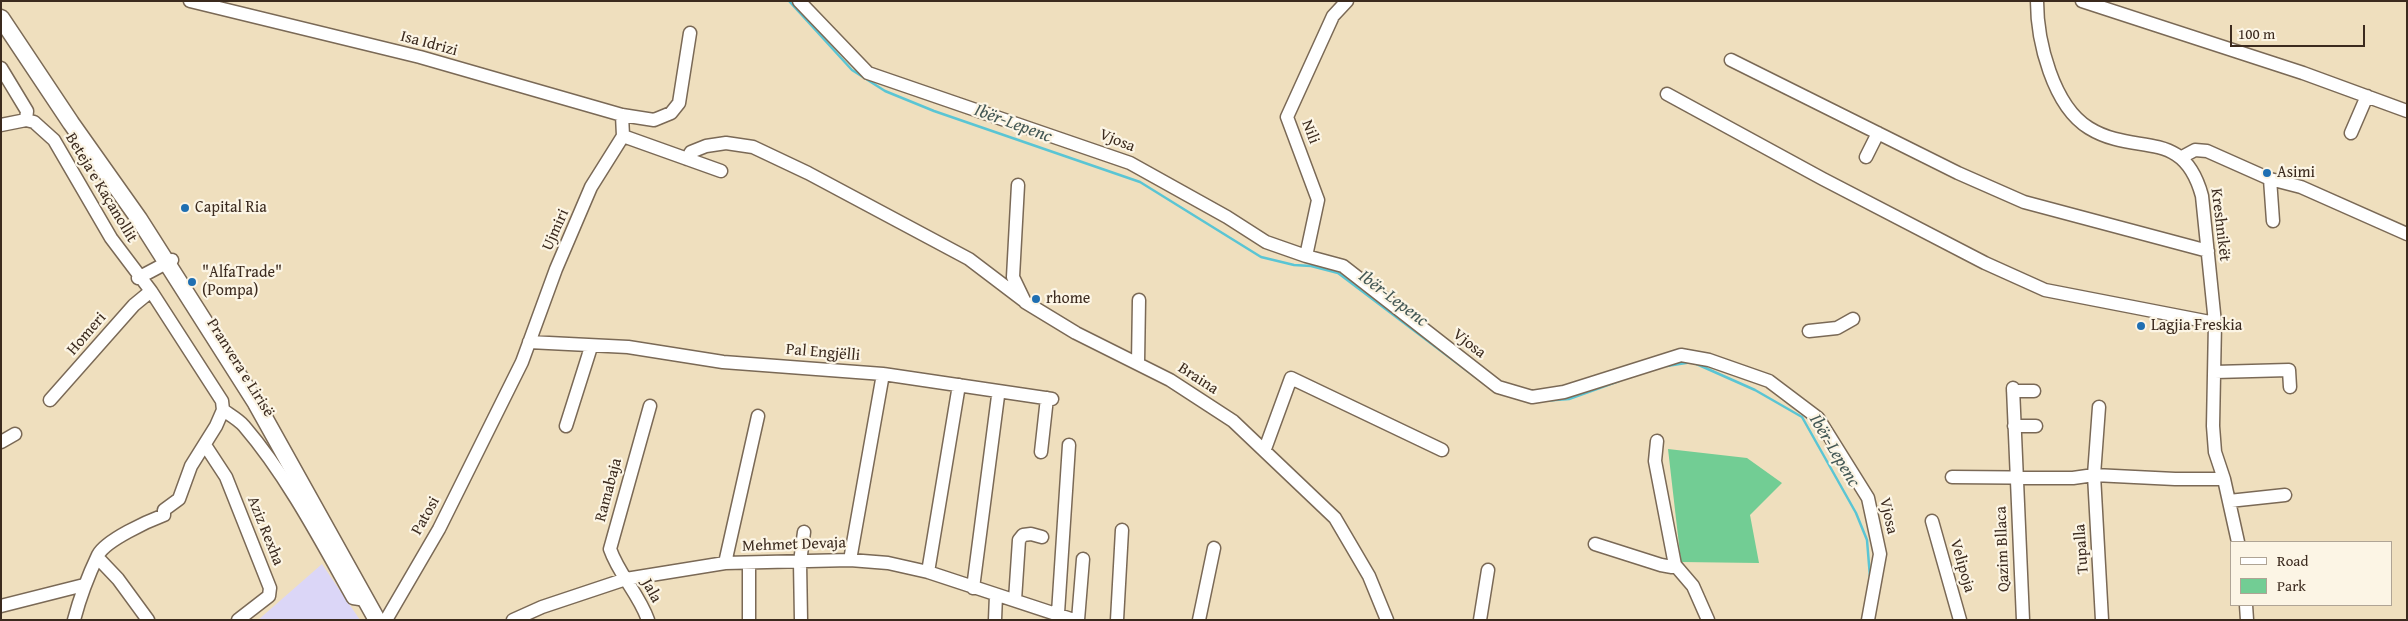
<!DOCTYPE html>
<meta charset="utf-8">
<style>
body{margin:0}
#map{position:relative;width:2408px;height:621px;overflow:hidden;background:#efdfbe;font-family:"Gentium Book Plus",serif}
canvas{display:block}
.frame{position:absolute;inset:0;border:2px solid #3b2a1e;pointer-events:none}
.legend{position:absolute;left:2230px;top:541px;width:162px;height:65px;box-sizing:border-box;background:#fcf5e5;border:1px solid #afa495;margin:0;padding:6px 9px;list-style:none;font-size:15px;color:#3b2a1e}
.legend li{display:flex;align-items:center;gap:10px;height:25px}
.legend b{width:25px;border:1px solid #afa495}
.scale{position:absolute;left:2230px;top:25px;width:135px;height:22px;box-sizing:border-box;border:2px solid #3b2a1e;border-top:0;padding-left:6px;font-size:15px;line-height:18px;white-space:nowrap;color:#3b2a1e;-webkit-text-stroke:4px #fcf5e5;paint-order:stroke}
</style>
<div id="map">
<canvas width="2408" height="621"></canvas>
<div class="frame"></div>
<ul class="legend">
<li><b style="height:6px;background:#fff"></b>Road</li>
<li><b style="height:14px;background:#72cd94"></b>Park</li>
</ul>
<div class="scale">100 m</div>
</div>
<script>
const c = document.querySelector('canvas').getContext('2d');
c.lineJoin = 'round';
function paint(path, color) { c.fillStyle = color; c.fill(path, 'evenodd'); }
function stroke(path, color, width, dash) { c.strokeStyle = color; c.lineWidth = width; c.lineCap = dash ? 'butt' : 'round'; c.setLineDash(dash || []); c.stroke(path); }
function drawText(font, color, halo, rows, align = 'center') {
  c.font = font + ' "Gentium Book Plus",serif'; c.lineWidth = 4.5; c.setLineDash([]); c.textBaseline = 'middle'; c.strokeStyle = halo; c.fillStyle = color; for (const [text, x, y, turn = 0] of rows) {
    c.save(); c.translate(x, y); c.rotate((+turn || 0) * Math.PI / 180); c.textAlign = isNaN(turn) ? turn : align; if (halo) c.strokeText(text, 0, 0); c.fillText(text, 0, 0); c.restore();
  }
}
const built = new Path2D(`
 M 322,564 L 360,620 L 258,620 Z`);
const green = new Path2D(`
 M 1668,449 L 1747,458 L 1782,483 L 1750,515 L 1759,563 L 1681,562 Z`);
const stream = new Path2D(`
 M 789,1 L 852,70 L 885,91 L 934,111 L 1140,182 L 1261,257 L 1294,265 L 1311,266 L 1338,273 L 1486,385
 M 1667,366 L 1692,362 L 1755,390 L 1802,417 L 1856,513 L 1867,540 L 1870,577
 M 1528,402 L 1569,399 L 1619,381`);
const minor = new Path2D(`
 M 190,1 L 420,57 L 622,115 L 654,120 L 671,113 L 679,103 L 690,33
 M 799,1 L 868,73 L 1130,163 L 1227,217 L 1266,242 L 1306,256 L 1343,266 L 1498,387 L 1532,397 L 1564,392 L 1681,355 L 1709,360 L 1769,381 L 1818,418 L 1868,498 L 1880,554 L 1868,620
 M 2037,1 C 2037,41 2053,106 2089,128 C 2136,157 2183,126 2202,196 L 2215,323 L 2213,426 L 2215,452 L 2224,479 L 2238,542
 M 2082,1 L 2303,73 L 2407,111
 M 1731,60 L 1958,173 L 2024,202 L 2208,251
 M 1,68 L 27,111 L 26,120
 M 1667,94 L 1823,179 L 1985,263 L 2045,290 L 2215,323
 M 1,125 L 26,120 L 34,122 L 54,140 L 111,238 L 151,291 L 222,401 L 223,410 L 216,426 L 191,466 L 179,499 L 164,510 L 164,515 C 148,521 106,540 98,555 C 88,576 80,597 74,620
 M 2351,133 L 2367,96
 M 623,136 L 721,171
 M 1866,157 L 1878,133
 M 2182,157 L 2195,150 L 2207,151 L 2270,179 L 2301,187 L 2407,234
 M 687,159 L 691,152 L 706,146 L 726,143 L 753,147 L 808,173 L 969,259 L 1023,300
 M 2270,179 L 2273,221
 M 1018,185 L 1013,277 L 1025,302 L 1076,333 L 1170,380 L 1233,421 L 1335,518 L 1369,576 L 1387,620
 M 1306,256 L 1318,200 L 1287,117 L 1333,16 L 1347,1
 M 138,278 L 172,260
 M 1809,331 L 1837,328 L 1853,319
 M 529,342 L 628,347 L 723,362 L 883,374 L 1052,399
 M 1138,363 L 1139,300
 M 2215,372 L 2289,370 L 2290,387
 M 2013,388 L 2023,620
 M 2013,391 L 2034,391
 M 50,400 L 134,305 L 151,291
 M 2099,407 L 2094,475 L 2102,620
 M 223,410 C 230,415 239,420 244,426 C 287,476 321,541 353,598 L 366,600
 M 566,426 L 591,347
 M 2014,426 L 2036,426
 M 1657,441 L 1655,461 L 1675,565 L 1693,586 L 1708,620
 M 1,442 L 15,434
 M 205,445 L 226,477 L 270,588 L 269,596 L 238,620
 M 1265,449 L 1291,378 L 1442,450
 M 1041,452 L 1047,398
 M 1952,477 L 2073,478 L 2094,475 L 2175,479 L 2224,479
 M 2229,501 L 2285,495
 M 1932,521 L 1960,620
 M 1595,544 L 1661,565 L 1672,567 L 1675,565
 M 98,558 L 118,579 L 148,620
 M 850,560 L 883,374
 M 725,563 L 758,416
 M 928,572 L 959,385
 M 973,588 L 998,396
 M 1015,600 L 1019,540 L 1023,535 L 1031,534 L 1042,537
 M 2246,605 L 2247,620
 M 1,606 L 84,585
 M 1058,613 L 1069,445
 M 386,620 L 439,529 L 522,362 L 556,269 L 591,187 L 623,136 L 622,115
 M 513,620 L 542,607 L 626,579 L 725,563 L 850,560 L 888,563 L 928,572 L 1074,620
 M 648,620 C 639,594 619,575 610,549 L 650,406
 M 749,620 L 749,563
 M 801,620 L 800,562 L 804,532
 M 995,620 L 996,595
 M 1078,620 L 1083,559
 M 1117,620 L 1122,530
 M 1199,620 L 1214,548
 M 1480,620 L 1488,570`);
const major = new Path2D(`
 M 1,18 L 71,123 L 139,219 L 256,403 L 377,620`);
const markers = [
 [2267,173,5,"#1f6fb2"],
 [185,208,5,"#1f6fb2"],
 [192,282,5,"#1f6fb2"],
 [1036,299,5,"#1f6fb2"],
 [2141,326,5,"#1f6fb2"]
];
const streetNames = [
 ["Isa Idrizi",429,44,15],
 ["Nili",1310,132,69],
 ["Vjosa",1117,141,22],
 ["Beteja e Kaçanollit",101,188,59],
 ["Kreshnikët",2220,225,83],
 ["Ujmiri",556,230,-66],
 ["Homeri",87,334,-49],
 ["Vjosa",1469,344,38],
 ["Pal Engjëlli",823,353,5],
 ["Pranvera e Lirisë",240,368,58],
 ["Braina",1198,379,33],
 ["Ramabaja",609,490,-75],
 ["Patosi",426,516,-61],
 ["Vjosa",1888,516,77],
 ["Aziz Rexha",265,531,68],
 ["Mehmet Devaja",794,545,-2],
 ["Qazim Bllaca",2003,549,-92],
 ["Tupalla",2082,549,-94],
 ["Velipoja",1962,566,74],
 ["Jala",651,591,61]
];
const poiNames = [
 ["Asimi",2277,173],
 ["Capital Ria",195,208],
 ["\"AlfaTrade\"",202,273],
 ["(Pompa)",202,291],
 ["rhome",1046,299],
 ["Lagjia Freskia",2151,326]
];
const waterNames = [
 ["Ibër-Lepenc",1013,124,20],
 ["Ibër-Lepenc",1393,299,37],
 ["Ibër-Lepenc",1834,451,59]
];
paint(built, '#dbd6f7');
paint(green, '#72cd94');
stroke(stream, '#5ac5d4', 2.5);
stroke(minor, '#7a6956', 15);
stroke(major, '#7a6956', 19);
stroke(minor, '#fff', 12);
stroke(major, '#fff', 16);
for (const [x, y, r, color] of markers) { const dot = new Path2D(); dot.arc(x, y, r, 0, 2 * Math.PI); c.fillStyle = color; c.fill(dot); stroke(dot, '#fcf5e5', 2); }
drawText('16px', '#3b2a1e', '#fcf5e5', streetNames);
drawText('16px', '#3b2a1e', '#fcf5e5', poiNames, 'left');
drawText('italic 18px', '#445855', '#fcf5e5', waterNames);
</script>
